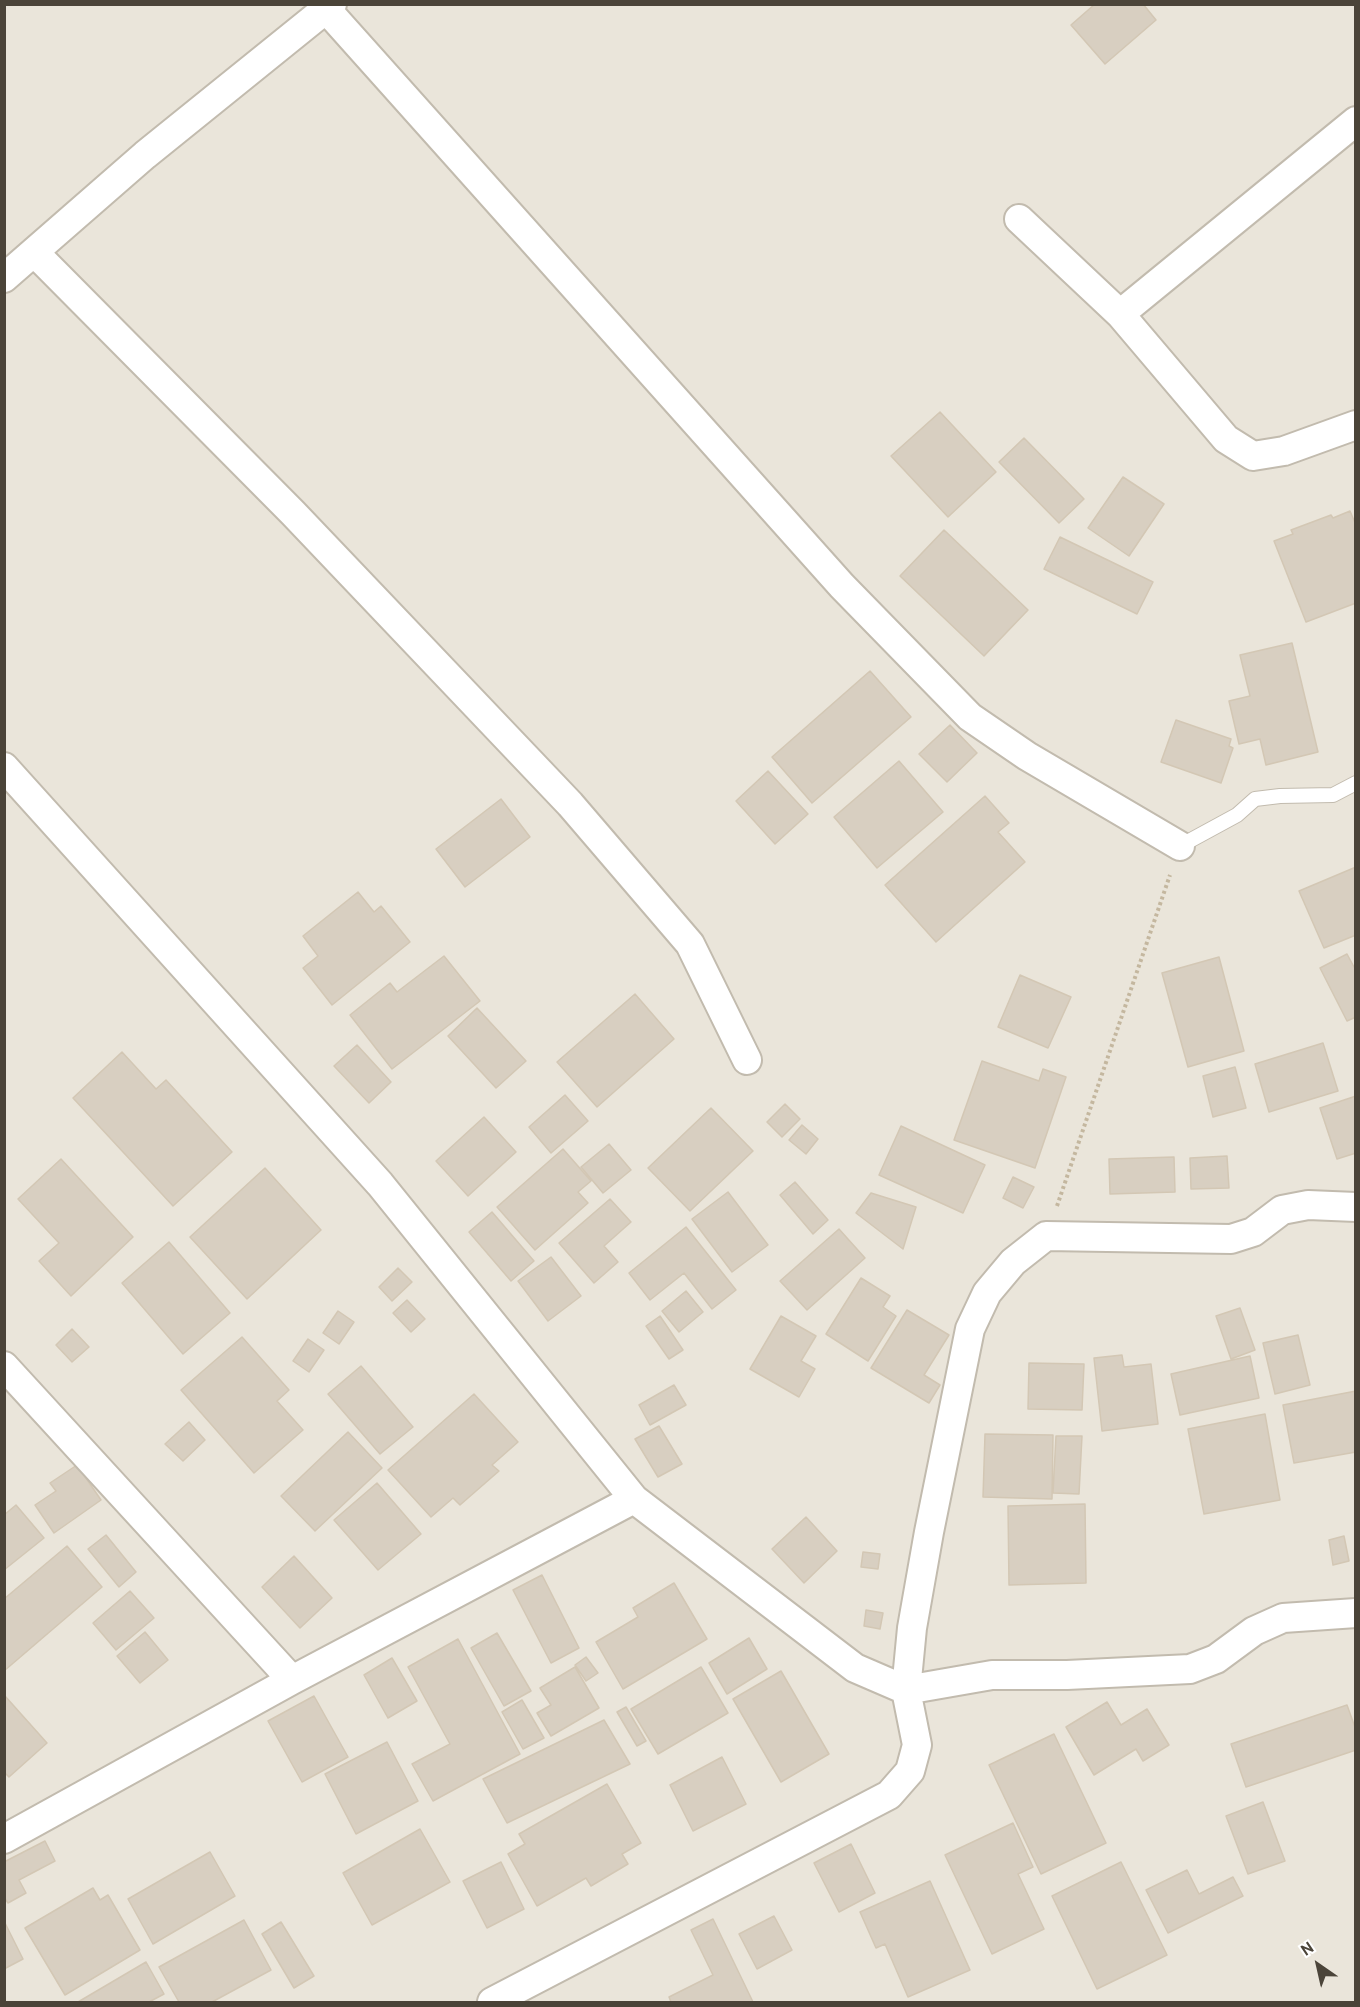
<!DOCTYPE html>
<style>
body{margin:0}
#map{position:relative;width:1360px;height:2007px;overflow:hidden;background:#f6f3ec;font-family:Overpass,sans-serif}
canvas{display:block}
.frame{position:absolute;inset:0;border:6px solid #4b4439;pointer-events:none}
.north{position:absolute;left:1288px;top:1935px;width:60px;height:60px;-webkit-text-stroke:4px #fff;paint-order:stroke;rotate:326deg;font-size:16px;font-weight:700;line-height:24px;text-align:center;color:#4b4439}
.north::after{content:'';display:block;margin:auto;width:21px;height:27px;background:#4b4439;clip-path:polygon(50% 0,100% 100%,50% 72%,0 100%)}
</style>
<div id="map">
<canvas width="1360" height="2007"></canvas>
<div class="frame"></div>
<div class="north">N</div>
</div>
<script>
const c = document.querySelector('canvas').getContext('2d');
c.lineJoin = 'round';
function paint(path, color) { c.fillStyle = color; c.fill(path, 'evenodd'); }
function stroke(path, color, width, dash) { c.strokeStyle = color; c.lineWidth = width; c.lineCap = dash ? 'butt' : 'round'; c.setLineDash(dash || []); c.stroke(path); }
const residential = new Path2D(`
 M 5,5 L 1355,5 L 1355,2002 L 5,2002 Z`);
const building = new Path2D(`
 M 1095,4 L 1143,4 L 1156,20 L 1105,64 L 1071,25 Z
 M 940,412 L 996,472 L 948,517 L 891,456 Z
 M 1024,438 L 1084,499 L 1059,523 L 999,462 Z
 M 1123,477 L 1164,504 L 1129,556 L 1088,528 Z
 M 1350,511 L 1356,525 L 1356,603 L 1306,622 L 1274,541 L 1293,534 L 1291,530 L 1331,515 L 1333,518 Z
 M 944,530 L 1028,610 L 984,656 L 900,576 Z
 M 1060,537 L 1153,582 L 1137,614 L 1044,569 Z
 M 1292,643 L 1318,752 L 1266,765 L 1260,739 L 1239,744 L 1229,701 L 1250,696 L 1240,655 Z
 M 870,671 L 911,717 L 812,803 L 772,757 Z
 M 1176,720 L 1231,739 L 1229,746 L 1233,748 L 1221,783 L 1161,762 Z
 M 950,725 L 977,753 L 947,782 L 919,754 Z
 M 899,761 L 943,812 L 877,868 L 834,817 Z
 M 768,771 L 808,814 L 775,844 L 736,801 Z
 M 985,796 L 1009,823 L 998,832 L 1025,862 L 936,942 L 885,885 Z
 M 501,799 L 530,837 L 465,887 L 436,849 Z
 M 1356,867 L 1356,935 L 1324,948 L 1299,891 Z
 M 358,892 L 374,912 L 381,906 L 410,942 L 332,1005 L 303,968 L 318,956 L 303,936 Z
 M 1347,954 L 1354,967 L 1356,966 L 1356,1017 L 1347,1021 L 1320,968 Z
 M 444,956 L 480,1001 L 392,1069 L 350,1015 L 390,983 L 397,992 Z
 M 1219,957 L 1244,1051 L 1188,1067 L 1162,973 Z
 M 1020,975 L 1071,997 L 1048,1048 L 998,1027 Z
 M 635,994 L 674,1039 L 597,1107 L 557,1062 Z
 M 477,1008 L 526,1061 L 496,1088 L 448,1036 Z
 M 1323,1043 L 1338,1091 L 1269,1112 L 1255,1064 Z
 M 357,1045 L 391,1082 L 369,1103 L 334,1066 Z
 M 122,1052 L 156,1089 L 166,1080 L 232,1152 L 173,1206 L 73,1098 Z
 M 982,1061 L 1039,1081 L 1043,1069 L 1066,1077 L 1035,1168 L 954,1140 Z
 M 1235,1067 L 1246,1108 L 1213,1117 L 1203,1076 Z
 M 565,1095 L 588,1121 L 551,1153 L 529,1127 Z
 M 1356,1096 L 1356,1153 L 1337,1159 L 1320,1108 Z
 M 785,1104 L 800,1119 L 782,1137 L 767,1122 Z
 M 711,1108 L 753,1151 L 690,1211 L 648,1168 Z
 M 484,1117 L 516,1152 L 468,1196 L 436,1161 Z
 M 802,1125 L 818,1139 L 806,1154 L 789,1140 Z
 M 901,1126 L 985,1165 L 963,1213 L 879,1175 Z
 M 609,1144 L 631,1170 L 603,1193 L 581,1167 Z
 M 563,1149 L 591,1181 L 578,1192 L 588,1203 L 535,1250 L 497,1207 Z
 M 1227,1156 L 1229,1188 L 1191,1189 L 1190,1158 Z
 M 1174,1157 L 1175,1192 L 1110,1194 L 1109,1159 Z
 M 61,1159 L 133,1237 L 71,1296 L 39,1261 L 59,1243 L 18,1199 Z
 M 265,1168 L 321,1230 L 247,1299 L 190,1237 Z
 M 1013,1177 L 1034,1187 L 1023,1208 L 1003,1198 Z
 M 795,1182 L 828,1220 L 813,1234 L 780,1195 Z
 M 728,1192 L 768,1245 L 732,1272 L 692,1219 Z
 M 871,1193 L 916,1207 L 903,1249 L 856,1213 Z
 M 610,1199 L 631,1222 L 604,1246 L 618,1262 L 594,1283 L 559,1243 Z
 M 492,1212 L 534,1261 L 511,1281 L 469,1232 Z
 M 686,1227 L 736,1290 L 712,1309 L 684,1273 L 650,1300 L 629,1273 Z
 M 839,1229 L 865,1258 L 807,1310 L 780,1281 Z
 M 169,1242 L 230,1313 L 183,1354 L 122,1283 Z
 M 551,1257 L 581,1296 L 548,1321 L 518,1281 Z
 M 398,1268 L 412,1282 L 392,1301 L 379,1287 Z
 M 861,1278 L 890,1296 L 883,1307 L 896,1316 L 868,1361 L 826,1334 Z
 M 686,1291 L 703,1312 L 679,1332 L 662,1311 Z
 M 407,1300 L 425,1319 L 411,1332 L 393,1313 Z
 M 1240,1308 L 1255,1350 L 1231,1359 L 1216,1316 Z
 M 907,1310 L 949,1335 L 924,1375 L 940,1385 L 929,1403 L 871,1368 Z
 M 338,1311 L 354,1322 L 339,1344 L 323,1333 Z
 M 660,1316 L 683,1350 L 669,1359 L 646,1326 Z
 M 781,1316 L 816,1336 L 801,1361 L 815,1369 L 799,1397 L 750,1369 Z
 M 72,1329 L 89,1347 L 72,1362 L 56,1345 Z
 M 1298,1335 L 1310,1385 L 1275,1394 L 1263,1343 Z
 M 242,1337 L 289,1390 L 277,1401 L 303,1430 L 254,1473 L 181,1390 Z
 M 308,1339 L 324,1350 L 309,1372 L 293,1361 Z
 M 1122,1355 L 1124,1367 L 1151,1364 L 1158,1424 L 1102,1431 L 1094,1358 Z
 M 1250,1356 L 1259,1398 L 1180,1415 L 1171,1374 Z
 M 1029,1363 L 1084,1364 L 1082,1410 L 1028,1409 Z
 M 361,1366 L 413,1427 L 380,1454 L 328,1394 Z
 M 674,1385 L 686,1405 L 650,1425 L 639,1405 Z
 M 1356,1391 L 1356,1452 L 1294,1463 L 1283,1405 Z
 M 474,1394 L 518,1442 L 492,1465 L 499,1471 L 460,1505 L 453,1498 L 431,1517 L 388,1470 Z
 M 1265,1414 L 1280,1500 L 1204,1514 L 1188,1429 Z
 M 189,1422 L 205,1440 L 183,1461 L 165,1444 Z
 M 659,1426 L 682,1464 L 658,1477 L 635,1439 Z
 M 348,1432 L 382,1468 L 315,1531 L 281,1496 Z
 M 985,1434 L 1053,1435 L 1052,1499 L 983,1497 Z
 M 1056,1436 L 1082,1436 L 1079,1494 L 1053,1493 Z
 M 77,1465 L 101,1500 L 54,1533 L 35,1505 L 56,1491 L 50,1483 Z
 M 377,1483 L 421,1534 L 378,1570 L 334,1520 Z
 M 1085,1504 L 1086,1583 L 1009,1585 L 1008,1506 Z
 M 16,1505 L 44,1538 L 4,1570 L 4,1515 Z
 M 806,1517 L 837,1551 L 804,1583 L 772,1549 Z
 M 106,1535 L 136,1572 L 119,1587 L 88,1549 Z
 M 1344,1536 L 1349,1561 L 1333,1565 L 1329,1540 Z
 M 67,1546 L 102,1587 L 4,1671 L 4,1599 Z
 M 863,1552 L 880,1554 L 878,1569 L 861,1567 Z
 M 294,1556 L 332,1598 L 300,1628 L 262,1587 Z
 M 542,1575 L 579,1648 L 551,1663 L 513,1590 Z
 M 674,1583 L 707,1639 L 623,1689 L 596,1642 L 638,1617 L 633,1608 Z
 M 130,1591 L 154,1618 L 116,1650 L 93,1623 Z
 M 866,1610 L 883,1613 L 880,1629 L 864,1626 Z
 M 145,1632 L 168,1660 L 140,1683 L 117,1656 Z
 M 497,1633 L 531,1691 L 504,1706 L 471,1648 Z
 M 749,1638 L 767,1669 L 727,1694 L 709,1663 Z
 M 458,1639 L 520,1754 L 433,1801 L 412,1764 L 450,1744 L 408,1667 Z
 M 586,1657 L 598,1673 L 586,1681 L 575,1665 Z
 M 392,1658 L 417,1701 L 388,1718 L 364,1675 Z
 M 575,1667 L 599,1708 L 551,1736 L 537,1713 L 551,1705 L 540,1688 Z
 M 701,1667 L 728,1713 L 658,1754 L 631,1709 Z
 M 781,1671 L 829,1754 L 781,1782 L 733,1699 Z
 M 5,1696 L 47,1743 L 9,1777 L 4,1772 Z
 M 314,1696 L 348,1757 L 302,1782 L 268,1721 Z
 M 522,1700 L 544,1738 L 523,1749 L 502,1712 Z
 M 1107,1702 L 1121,1725 L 1147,1709 L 1169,1745 L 1143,1761 L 1136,1749 L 1094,1775 L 1066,1727 Z
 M 1347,1705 L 1356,1730 L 1356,1750 L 1246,1787 L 1231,1744 Z
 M 626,1707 L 646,1741 L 637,1746 L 617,1712 Z
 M 604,1720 L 630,1764 L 507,1823 L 483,1779 Z
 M 1054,1734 L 1106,1843 L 1041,1874 L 989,1765 Z
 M 387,1742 L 418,1801 L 356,1834 L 325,1774 Z
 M 722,1757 L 746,1804 L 693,1831 L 670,1785 Z
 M 607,1784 L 641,1843 L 622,1854 L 628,1864 L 591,1886 L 586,1878 L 537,1906 L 508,1854 L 525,1844 L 519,1834 Z
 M 1263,1802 L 1285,1861 L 1248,1874 L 1226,1816 Z
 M 1013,1823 L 1033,1867 L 1018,1874 L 1044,1929 L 992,1954 L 945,1855 Z
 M 420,1829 L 450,1882 L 372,1925 L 343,1873 Z
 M 45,1841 L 55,1861 L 19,1880 L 26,1893 L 8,1903 L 4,1897 L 4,1862 Z
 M 851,1844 L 875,1893 L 839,1912 L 814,1863 Z
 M 210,1852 L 235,1896 L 153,1944 L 128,1899 Z
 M 501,1862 L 524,1909 L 487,1928 L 463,1881 Z
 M 1121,1862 L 1167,1955 L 1097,1989 L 1052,1896 Z
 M 1187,1870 L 1199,1894 L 1233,1877 L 1243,1896 L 1168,1933 L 1146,1890 Z
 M 930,1881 L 970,1970 L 908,1997 L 885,1944 L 876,1948 L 860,1912 Z
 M 93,1888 L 100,1900 L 108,1895 L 140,1950 L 65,1995 L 25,1928 Z
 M 774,1916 L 792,1950 L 757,1969 L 739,1934 Z
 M 713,1919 L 753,2002 L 671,2002 L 669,1997 L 713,1975 L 691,1930 Z
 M 244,1920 L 271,1970 L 212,2002 L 179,2002 L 159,1967 Z
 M 4,1921 L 23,1959 L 4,1969 Z
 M 281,1922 L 314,1976 L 294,1988 L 262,1934 Z
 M 146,1962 L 164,1994 L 149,2002 L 78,2002 Z`);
const path = new Path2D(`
 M 1057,1206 L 1170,875`);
const service = new Path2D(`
 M 1180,846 L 1237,815 L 1255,799 L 1280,796 L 1333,795 L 1356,783`);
const minor = new Path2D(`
 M 327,10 L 842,586 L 970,717 L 1027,756 L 1180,846
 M 1019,219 L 1120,314 L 1226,439 L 1253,456 L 1284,451 L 1356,425
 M 35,253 L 293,513 L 570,804 L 690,944 L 747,1060
 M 4,278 L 145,155 L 332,4
 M 1120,314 L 1356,121
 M 4,767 L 380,1184 L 634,1499 L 855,1668 L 906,1690 L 992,1675 L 1067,1675 L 1190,1669 L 1216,1659 L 1254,1631 L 1283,1618 L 1356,1613
 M 4,1366 L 292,1680
 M 4,1839 L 292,1680 L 634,1499
 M 492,2002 L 889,1795 L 910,1771 L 917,1745 L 906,1690 L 912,1628 L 929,1532 L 970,1329 L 987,1293 L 1013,1262 L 1046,1236 L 1231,1239 L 1253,1232 L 1282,1210 L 1308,1205 L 1356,1207`);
paint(residential, '#eae5da');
paint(building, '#d8cfc1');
stroke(building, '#d3c7b4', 1.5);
stroke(service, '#c2bbae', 16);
stroke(minor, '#c2bbae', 32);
stroke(path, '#c4b79f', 4, [3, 3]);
stroke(service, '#fff', 14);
stroke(minor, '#fff', 28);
</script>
